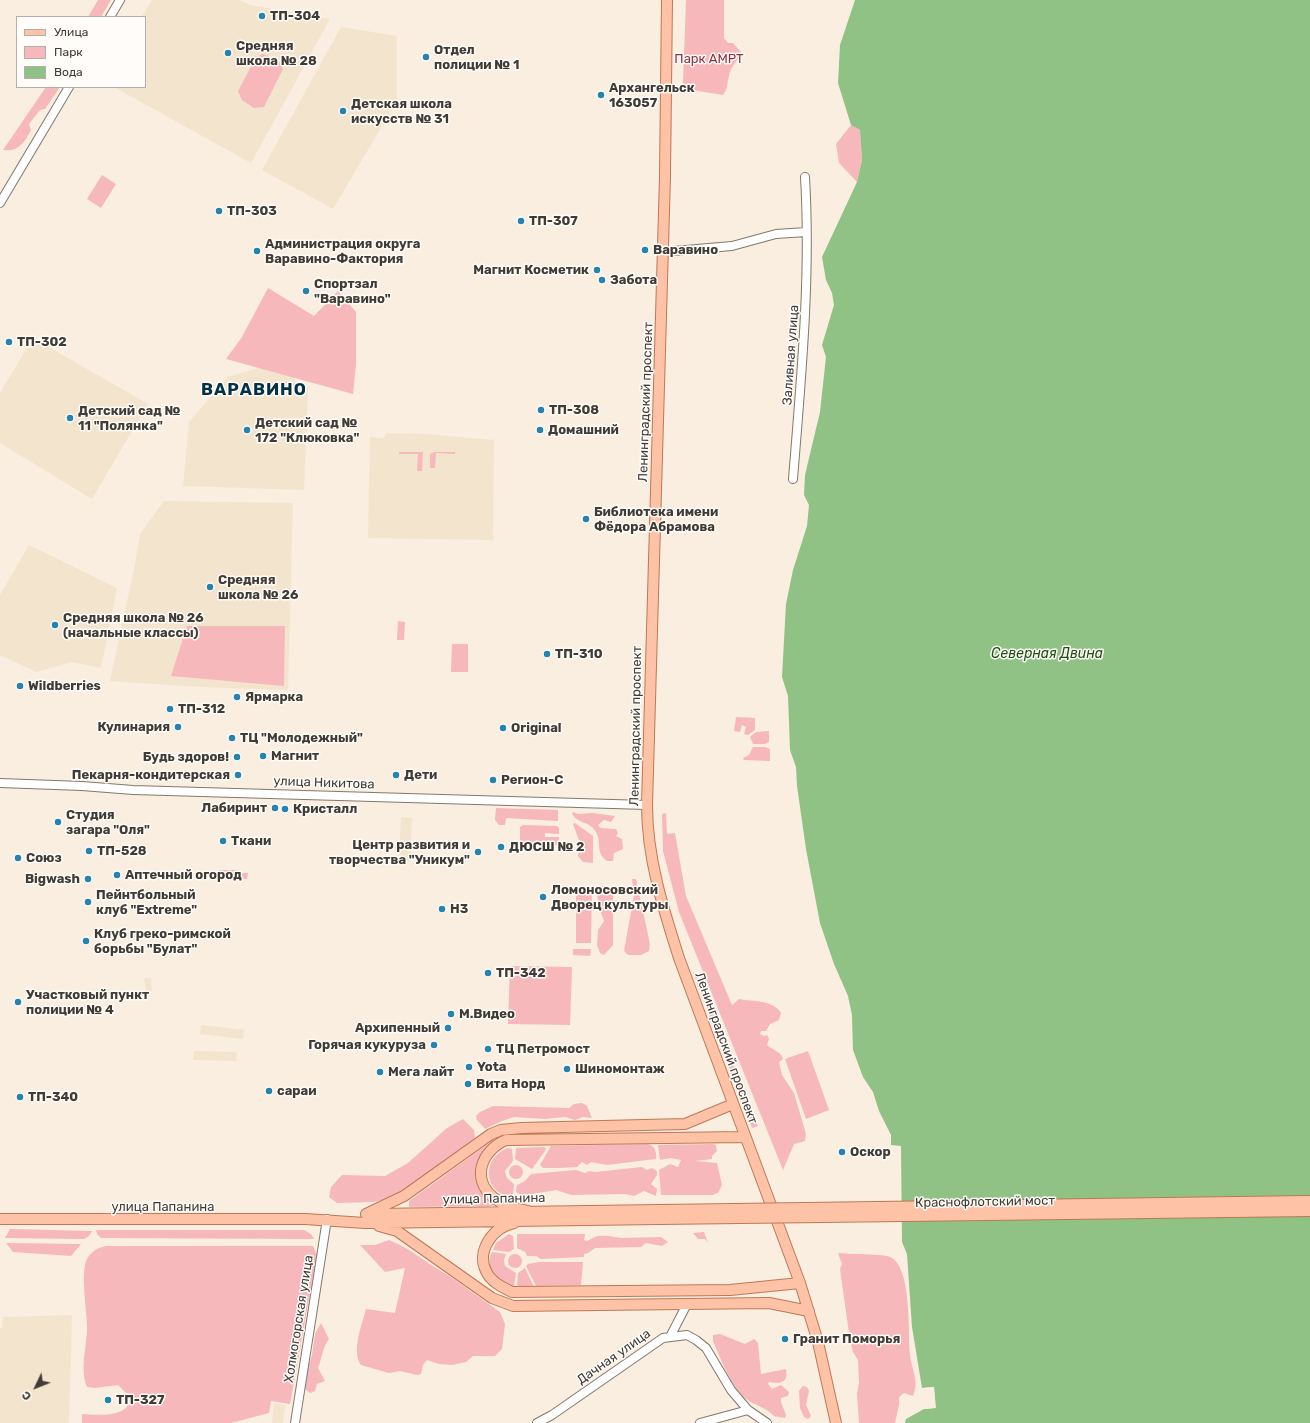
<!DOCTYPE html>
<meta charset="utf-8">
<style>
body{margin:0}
#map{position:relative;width:1310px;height:1423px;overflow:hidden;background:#f9eedf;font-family:Rubik,sans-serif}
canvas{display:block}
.legend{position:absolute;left:16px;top:16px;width:130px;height:72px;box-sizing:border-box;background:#fffcf9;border:1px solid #b3afab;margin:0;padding:5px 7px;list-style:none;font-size:12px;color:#403b35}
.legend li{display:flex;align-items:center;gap:8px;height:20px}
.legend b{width:20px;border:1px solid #b3afab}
.north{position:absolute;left:16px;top:1367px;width:40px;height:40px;-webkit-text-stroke:3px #fffcf9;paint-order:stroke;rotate:227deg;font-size:11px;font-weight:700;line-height:16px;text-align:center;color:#403b35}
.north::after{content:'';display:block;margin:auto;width:14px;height:18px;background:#403b35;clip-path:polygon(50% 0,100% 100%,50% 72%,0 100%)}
</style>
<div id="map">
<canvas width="1310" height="1423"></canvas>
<ul class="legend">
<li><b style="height:5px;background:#fec3a6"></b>Улица</li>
<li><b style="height:11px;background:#f7b8bb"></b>Парк</li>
<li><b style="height:11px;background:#90c185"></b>Вода</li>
</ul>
<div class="north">С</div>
</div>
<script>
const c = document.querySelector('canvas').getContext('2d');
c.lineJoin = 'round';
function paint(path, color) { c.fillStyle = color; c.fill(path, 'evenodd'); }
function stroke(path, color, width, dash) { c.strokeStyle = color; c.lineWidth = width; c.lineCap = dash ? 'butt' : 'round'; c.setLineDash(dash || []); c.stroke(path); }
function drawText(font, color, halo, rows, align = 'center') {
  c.font = font + ' Rubik,sans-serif'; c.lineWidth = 3; c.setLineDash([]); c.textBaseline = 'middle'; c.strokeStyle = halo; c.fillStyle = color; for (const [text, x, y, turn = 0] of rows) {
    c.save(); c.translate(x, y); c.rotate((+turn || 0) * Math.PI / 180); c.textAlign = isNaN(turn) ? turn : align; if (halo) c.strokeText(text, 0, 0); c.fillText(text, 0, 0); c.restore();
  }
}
const built = new Path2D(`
 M 152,0 L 239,0 L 250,5 L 330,19 L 251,163 L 114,87 L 145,87 L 145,17 L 142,17 Z
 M 341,27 L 397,36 L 397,101 L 333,209 L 262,170 Z
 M 33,338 L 148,404 L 92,499 L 0,443 L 0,393 Z
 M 288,359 L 296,384 L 308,388 L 304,490 L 183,486 L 189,422 L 228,377 Z
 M 386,433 L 426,434 L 494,440 L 493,540 L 368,538 L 370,437 L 384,438 Z
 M 164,501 L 293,503 L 288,690 L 200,687 L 110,681 L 135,564 L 140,534 Z
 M 29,545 L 117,588 L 101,668 L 72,662 L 36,672 L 0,655 L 0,595 Z
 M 401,817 L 412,818 L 410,861 L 399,860 Z
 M 144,978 L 151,978 L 152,991 L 146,991 Z
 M 201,1025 L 244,1030 L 243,1039 L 200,1034 Z
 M 194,1051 L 237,1052 L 236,1061 L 193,1060 Z
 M 72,1315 L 69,1423 L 0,1423 L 0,1328 L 2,1328 L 3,1317 Z
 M 274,1403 L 285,1405 L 283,1423 L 272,1423 Z`);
const green = new Path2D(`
 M 98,0 L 111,0 L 101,17 L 88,17 Z
 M 686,0 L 724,0 L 724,38 L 728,43 L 733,43 L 741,52 C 739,60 730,67 729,76 C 727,83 728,88 723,95 L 686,89 L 683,83 Z
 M 263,54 L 278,60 L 283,69 L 264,107 L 254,108 L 242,100 L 238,91 L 256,57 Z
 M 46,87 L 60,87 L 45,109 L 40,110 L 29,124 L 31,130 C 24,143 19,152 3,150 Z
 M 851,125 L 860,130 L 862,160 L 857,182 L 839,163 L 836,144 Z
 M 102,175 L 116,184 L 101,208 L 87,199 Z
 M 268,288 L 314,316 L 338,291 L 356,312 L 356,364 L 353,394 L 226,359 L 242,337 Z
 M 399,452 L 423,452 L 422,471 L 417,471 L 418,454 L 399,454 Z
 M 435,452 L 455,452 L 455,454 L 436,453 L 435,468 L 430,468 L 430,454 Z
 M 398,621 L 405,622 L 404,640 L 397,640 Z
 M 187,626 L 285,626 L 284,686 L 171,676 Z
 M 452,644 L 468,644 L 468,672 L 451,672 Z
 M 736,717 L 755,718 L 755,730 L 748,735 L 744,734 L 746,727 L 742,725 L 740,732 L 734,731 Z
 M 769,731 L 769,742 L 765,744 L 753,744 L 750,737 L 756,732 Z
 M 753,747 L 765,747 L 770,749 L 770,761 L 744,760 L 743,758 L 749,755 Z
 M 496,808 L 558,810 L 558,821 L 506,818 L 505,825 L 499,825 L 495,820 Z
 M 573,812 L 578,814 L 592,813 L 615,816 L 611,822 L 604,820 L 598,825 L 600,828 L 616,829 L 618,833 L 616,836 L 622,839 L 623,849 L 614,853 L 613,861 L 607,861 C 595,853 602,842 596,832 C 590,821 578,824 572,814 Z
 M 666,813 L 667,834 L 675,833 L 686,896 L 732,1005 L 739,999 C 753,1002 772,999 781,1013 L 779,1020 L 770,1024 L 766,1031 L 761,1031 L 760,1034 L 764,1036 L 767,1035 L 769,1039 L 767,1045 C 772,1050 781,1051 783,1059 L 779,1062 L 782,1075 L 794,1093 L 806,1134 L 805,1141 L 794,1144 L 783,1170 L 679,912 L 663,851 L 662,814 Z
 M 575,823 L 593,836 L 593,863 L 583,862 L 578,856 L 580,843 L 573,824 Z
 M 523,825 L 557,826 L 559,828 L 559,834 L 545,833 L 545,837 L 559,837 L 558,845 L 520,844 L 520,827 Z
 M 219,870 L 238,870 L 238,873 L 248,873 L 247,879 L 219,876 Z
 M 632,879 L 636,879 L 650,944 L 649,951 L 641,955 L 628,955 L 624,951 L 634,895 Z
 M 603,886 L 612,889 L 613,894 L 613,945 L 604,955 L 600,953 L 597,945 L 598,930 L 604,921 C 601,913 595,895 598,887 Z
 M 580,889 L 585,890 L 590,889 L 592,890 L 591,943 L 576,943 L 576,894 Z
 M 573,949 L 591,949 L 590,956 L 573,955 Z
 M 510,966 L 572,967 L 570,1025 L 508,1024 Z
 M 693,972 L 698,976 L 758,1126 L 752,1128 Z
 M 808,1051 L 829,1110 L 806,1119 L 785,1059 Z
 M 582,1103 L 587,1106 L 592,1118 L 583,1117 L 575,1120 L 565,1117 L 545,1119 L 514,1117 L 502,1121 L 485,1129 L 477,1120 L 476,1116 L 480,1112 L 493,1106 L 569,1108 L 574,1104 Z
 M 463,1119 L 474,1130 L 475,1138 L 401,1193 L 387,1199 L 374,1202 L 337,1203 L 329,1197 L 331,1187 L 342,1175 L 385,1176 L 408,1163 L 447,1128 Z
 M 495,1139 C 494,1142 485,1149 482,1154 C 471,1171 480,1192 494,1204 L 493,1206 L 409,1207 L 409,1201 Z
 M 648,1144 C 655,1146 657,1153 656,1159 L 607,1165 L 591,1162 L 587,1165 L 582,1162 L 577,1167 C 565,1168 555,1168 543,1168 L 540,1165 L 551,1146 Z
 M 712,1144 L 716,1145 L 717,1151 L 712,1156 L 712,1159 L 695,1161 L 717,1163 L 722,1185 L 718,1193 L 714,1194 L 714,1195 L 661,1195 L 659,1170 L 670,1164 L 678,1167 L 681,1160 L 671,1158 L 660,1160 L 658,1145 Z
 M 543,1147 L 546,1148 L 545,1151 L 532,1169 L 515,1159 L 516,1148 Z
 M 508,1148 L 512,1149 L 513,1161 L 505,1171 L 507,1178 L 514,1184 L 513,1195 L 511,1197 C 482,1192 482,1157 508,1148 Z
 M509 1172a7 7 0 1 1 14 0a7 7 0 1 1-14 0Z
 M 642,1167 L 647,1170 L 652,1168 L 657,1171 L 657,1175 L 651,1184 L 657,1189 L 656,1196 L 644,1191 L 634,1196 L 625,1194 L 571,1195 L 556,1190 L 533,1194 L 519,1194 L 516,1192 L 517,1185 L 525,1181 L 531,1174 L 576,1170 L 585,1173 L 589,1171 L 595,1172 Z
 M 10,1229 L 92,1231 L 89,1236 L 84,1239 L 5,1238 Z
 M 96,1230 L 304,1230 L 311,1234 L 314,1239 L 101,1238 L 97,1234 Z
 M 704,1232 L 708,1243 L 705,1239 L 698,1239 L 693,1233 Z
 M 509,1234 L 513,1236 L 514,1249 L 509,1252 L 493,1250 L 496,1243 Z
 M 517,1234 L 585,1234 L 584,1240 L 587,1241 L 597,1236 L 609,1236 L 621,1238 L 661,1237 L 668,1242 L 662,1246 L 646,1243 L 641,1247 L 595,1248 L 588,1253 L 584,1254 L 584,1257 L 541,1259 L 536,1256 L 527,1256 L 525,1252 L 517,1248 Z
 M 389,1240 C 411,1248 428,1265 448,1275 L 500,1312 L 505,1324 L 502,1349 L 495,1356 L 473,1356 L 466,1362 L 452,1365 L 439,1364 L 427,1360 L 423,1365 L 421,1374 L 417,1375 L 400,1371 L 389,1373 L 361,1365 C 351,1351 362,1325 366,1309 L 395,1313 L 405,1268 L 385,1272 L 360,1245 L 375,1245 Z
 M 6,1243 L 81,1244 L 71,1256 L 13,1252 Z
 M 106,1246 L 313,1246 L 317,1255 L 290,1404 L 271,1401 L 269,1413 L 231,1423 L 82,1423 L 82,1414 C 96,1415 117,1417 127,1407 L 126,1393 L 118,1385 L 95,1388 L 87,1387 C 79,1367 88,1344 87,1323 C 86,1307 82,1280 85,1265 C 87,1254 96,1248 106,1246 Z
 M 492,1252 L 506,1254 L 504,1260 L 505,1266 L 516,1273 L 514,1286 C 499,1284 483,1268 492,1252 Z
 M 838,1253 C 847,1254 885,1254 890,1257 C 912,1266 908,1333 910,1354 C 911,1369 920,1381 913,1396 L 904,1393 L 899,1397 L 899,1405 L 895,1423 L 859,1423 L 857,1393 L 859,1383 L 858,1360 L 853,1352 L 850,1340 L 840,1269 L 842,1264 Z
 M508 1261a7 7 0 1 1 14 0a7 7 0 1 1-14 0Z
 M 539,1262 L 583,1262 L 581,1285 L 536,1286 L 526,1266 L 528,1264 Z
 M 525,1268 L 533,1285 L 533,1286 L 521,1287 L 517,1285 L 518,1273 Z
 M 321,1323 L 329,1339 C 322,1349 322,1358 318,1368 L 325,1381 L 317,1384 L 315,1391 L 310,1393 L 305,1389 L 303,1385 L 312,1355 L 315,1334 Z
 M 720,1334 L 745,1344 L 754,1339 L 758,1343 L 761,1374 L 786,1369 C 789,1383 780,1384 769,1382 L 768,1384 L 772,1389 L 781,1385 L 789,1392 L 788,1396 L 781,1398 L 781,1402 L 786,1415 L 785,1418 L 774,1416 C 766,1407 755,1406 745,1398 C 730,1385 721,1359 713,1341 L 713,1335 Z
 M 803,1386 L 807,1387 L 809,1391 L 806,1405 L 811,1416 L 808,1419 L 804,1417 L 800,1408 L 799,1391 Z`);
const water = new Path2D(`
 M 855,0 L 1310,0 L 1310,1423 L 905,1423 L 906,1419 L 924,1409 L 935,1408 L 934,1387 L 922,1388 L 912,1327 L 907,1254 L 902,1242 L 901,1146 L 891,1145 L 891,1135 L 879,1111 L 873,1092 L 863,1077 L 853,1050 L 852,1015 L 848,996 L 834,964 L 820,923 L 806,849 L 797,786 L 796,767 L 790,750 L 788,696 L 782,677 L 786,604 L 793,570 L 807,526 L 809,505 L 804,495 L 805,475 L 820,412 L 826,357 L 822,345 L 834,305 L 832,293 L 826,280 L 822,257 L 857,182 L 862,160 L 860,130 L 851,125 L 838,83 L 840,45 Z`);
const pier = new Path2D(`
 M 934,1387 L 936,1408 L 924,1409 L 924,1407 L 933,1406 L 932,1389 L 922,1390 L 922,1388 Z`);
const minor = new Path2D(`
 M 110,17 L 120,0
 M 0,203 L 69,87
 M 662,252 L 732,246 L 776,234 L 806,232
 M 793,479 C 801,379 811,278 805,177
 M 0,783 L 82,786 L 133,790 L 647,805
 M 671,1335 L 687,1304
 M 295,1423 L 327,1219
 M 537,1423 L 552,1415 L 663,1338 L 687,1335 L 696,1340 L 706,1348 L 731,1390 L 748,1410 L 767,1423
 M 700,1423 L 748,1410`);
const major = new Path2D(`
 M 667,0 L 665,176 L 647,805 C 647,858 663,908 679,958 L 800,1283 L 818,1342 L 836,1423
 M 528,1211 C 516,1208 504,1206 494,1198 C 470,1179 482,1150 506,1140 L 745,1137
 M 366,1214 L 404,1196 L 491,1134 L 501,1130 L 521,1128 L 685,1124 L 733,1104
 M 373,1214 L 661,1210
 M 0,1219 L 305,1219 L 365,1223 L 659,1219
 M 514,1223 C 493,1227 476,1251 486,1271 C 491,1282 502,1287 512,1292 L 730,1290 L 800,1283
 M 379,1226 L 397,1231 L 492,1298 L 513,1306 L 769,1303 L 809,1311`);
const majorBridge = new Path2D(`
 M 661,1210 L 1310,1201
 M 659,1219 L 1310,1211`);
const markers = [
 [262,16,4,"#2484af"],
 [228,53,4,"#2484af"],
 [426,57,4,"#2484af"],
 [601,95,4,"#2484af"],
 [343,111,4,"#2484af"],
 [219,211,4,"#2484af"],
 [521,221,4,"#2484af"],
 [645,250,4,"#2484af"],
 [257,251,4,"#2484af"],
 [597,270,4,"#2484af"],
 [602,280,4,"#2484af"],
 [306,291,4,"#2484af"],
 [9,342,4,"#2484af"],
 [541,410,4,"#2484af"],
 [70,418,4,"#2484af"],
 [247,430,4,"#2484af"],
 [540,430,4,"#2484af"],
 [586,519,4,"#2484af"],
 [210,587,4,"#2484af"],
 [55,625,4,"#2484af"],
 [547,654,4,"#2484af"],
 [20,686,4,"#2484af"],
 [237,697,4,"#2484af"],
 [170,709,4,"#2484af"],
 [178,727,4,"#2484af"],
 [503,728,4,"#2484af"],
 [232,738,4,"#2484af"],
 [263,756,4,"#2484af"],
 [237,757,4,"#2484af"],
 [238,775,4,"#2484af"],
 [396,775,4,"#2484af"],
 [493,780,4,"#2484af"],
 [275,808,4,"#2484af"],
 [285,809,4,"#2484af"],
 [58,822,4,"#2484af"],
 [223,841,4,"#2484af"],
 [501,847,4,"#2484af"],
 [89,851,4,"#2484af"],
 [478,852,4,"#2484af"],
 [18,858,4,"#2484af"],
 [117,875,4,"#2484af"],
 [88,879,4,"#2484af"],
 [543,897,4,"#2484af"],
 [88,902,4,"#2484af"],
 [442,909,4,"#2484af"],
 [86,941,4,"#2484af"],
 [488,973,4,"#2484af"],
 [18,1002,4,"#2484af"],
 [451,1014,4,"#2484af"],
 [448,1028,4,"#2484af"],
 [434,1045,4,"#2484af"],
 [488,1049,4,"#2484af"],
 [469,1067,4,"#2484af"],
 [567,1069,4,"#2484af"],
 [380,1072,4,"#2484af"],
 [468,1084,4,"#2484af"],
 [269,1091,4,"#2484af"],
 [20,1097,4,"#2484af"],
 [842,1152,4,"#2484af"],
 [785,1339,4,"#2484af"],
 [108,1400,4,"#2484af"]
];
const poiNames = [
 ["ТП-304",270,16],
 ["Средняя",236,46],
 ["школа № 28",236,61],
 ["Отдел",434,50],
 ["полиции № 1",434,65],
 ["Архангельск",609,88],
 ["163057",609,103],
 ["Детская школа",351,104],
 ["искусств № 31",351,119],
 ["ТП-303",227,211],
 ["ТП-307",529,221],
 ["Администрация округа",265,244],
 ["Варавино-Фактория",265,259],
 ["Варавино",653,250],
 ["Магнит Косметик",589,270,"right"],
 ["Забота",610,280],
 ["Спортзал",314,284],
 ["\"Варавино\"",314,299],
 ["ТП-302",17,342],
 ["ТП-308",549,410],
 ["Детский сад №",78,411],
 ["11 \"Полянка\"",78,426],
 ["Детский сад №",255,423],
 ["172 \"Клюковка\"",255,438],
 ["Домашний",548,430],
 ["Библиотека имени",594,512],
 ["Фёдора Абрамова",594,527],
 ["Средняя",218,580],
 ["школа № 26",218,595],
 ["Средняя школа № 26",63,618],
 ["(начальные классы)",63,633],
 ["ТП-310",555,654],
 ["Wildberries",28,686],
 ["Ярмарка",245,697],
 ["ТП-312",178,709],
 ["Кулинария",170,727,"right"],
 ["Original",511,728],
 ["ТЦ \"Молодежный\"",240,738],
 ["Магнит",271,756],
 ["Будь здоров!",229,757,"right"],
 ["Пекарня-кондитерская",230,775,"right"],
 ["Дети",404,775],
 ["Регион-С",501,780],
 ["Лабиринт",267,808,"right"],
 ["Кристалл",293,809],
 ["Студия",66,815],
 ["загара \"Оля\"",66,830],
 ["Ткани",231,841],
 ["Центр развития и",470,845,"right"],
 ["творчества \"Уникум\"",470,860,"right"],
 ["ДЮСШ № 2",509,847],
 ["ТП-528",97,851],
 ["Союз",26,858],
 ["Аптечный огород",125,875],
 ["Bigwash",80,879,"right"],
 ["Ломоносовский",551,890],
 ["Дворец культуры",551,905],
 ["Пейнтбольный",96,895],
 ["клуб \"Extreme\"",96,910],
 ["Н3",450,909],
 ["Клуб греко-римской",94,934],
 ["борьбы \"Булат\"",94,949],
 ["ТП-342",496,973],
 ["Участковый пункт",26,995],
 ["полиции № 4",26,1010],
 ["М.Видео",459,1014],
 ["Архипенный",440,1028,"right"],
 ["Горячая кукуруза",426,1045,"right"],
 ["ТЦ Петромост",496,1049],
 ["Yota",477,1067],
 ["Шиномонтаж",575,1069],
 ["Мега лайт",388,1072],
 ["Вита Норд",476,1084],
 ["сараи",277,1091],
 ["ТП-340",28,1097],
 ["Оскор",850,1152],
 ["Гранит Поморья",793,1339],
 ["ТП-327",116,1400]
];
const parkNames = [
 ["Парк АМРТ",709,59]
];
const streetNames = [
 ["Заливная улица",791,355,-86],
 ["Ленинградский проспект",646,402,-88],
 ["Ленинградский проспект",636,726,-89],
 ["улица Никитова",324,783,2],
 ["Ленинградский проспект",726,1048,70],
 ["улица Папанина",494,1199,-1],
 ["Краснофлотский мост",985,1202,-1],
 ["улица Папанина",163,1207],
 ["Холмогорская улица",299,1319,-81],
 ["Дачная улица",614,1357,-35]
];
const waterNames = [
 ["Северная Двина",1047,654]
];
const districtNames = [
 ["ВАРАВИНО",254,390]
];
paint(built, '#f3e4ce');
paint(green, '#f7b8bb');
paint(water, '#90c185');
paint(pier, '#f9eedf');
stroke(minor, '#82796b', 10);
stroke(major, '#bc7958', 12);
stroke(minor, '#fff', 8);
stroke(major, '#fec3a6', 10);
stroke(majorBridge, '#bc7958', 12, []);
stroke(majorBridge, '#fec3a6', 10);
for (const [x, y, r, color] of markers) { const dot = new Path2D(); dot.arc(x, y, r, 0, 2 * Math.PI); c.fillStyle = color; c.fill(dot); stroke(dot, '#fffcf9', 1.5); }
drawText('bold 13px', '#403b35', '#fffcf9', poiNames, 'left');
drawText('13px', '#8f303f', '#fffcf9', parkNames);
drawText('13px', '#403b35', '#fffcf9', streetNames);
drawText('italic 14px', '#204f14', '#fffcf9', waterNames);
c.letterSpacing = '1px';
drawText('bold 17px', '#033247', '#fffcf9', districtNames);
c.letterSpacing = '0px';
</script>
